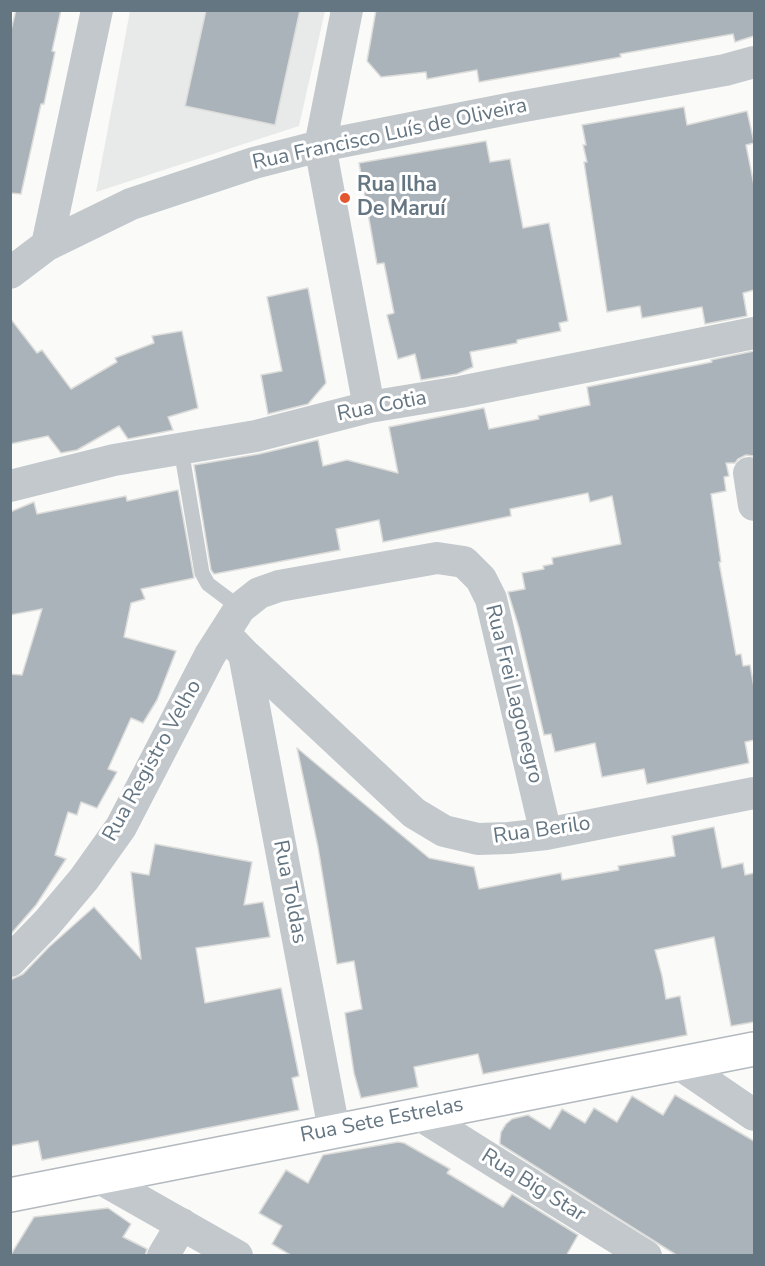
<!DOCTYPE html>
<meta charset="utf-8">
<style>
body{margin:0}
#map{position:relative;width:765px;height:1266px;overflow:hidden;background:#fafaf8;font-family:"Nunito Sans",sans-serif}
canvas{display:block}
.frame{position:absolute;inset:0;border:12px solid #657683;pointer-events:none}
</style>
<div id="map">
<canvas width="765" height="1266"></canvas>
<div class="frame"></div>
</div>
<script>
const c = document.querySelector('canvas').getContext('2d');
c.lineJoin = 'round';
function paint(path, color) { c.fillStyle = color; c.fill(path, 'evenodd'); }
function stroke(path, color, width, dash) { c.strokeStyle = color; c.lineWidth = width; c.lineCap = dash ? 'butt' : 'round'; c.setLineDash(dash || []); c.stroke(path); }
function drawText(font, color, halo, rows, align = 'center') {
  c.font = font + ' "Nunito Sans",sans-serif'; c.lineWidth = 6; c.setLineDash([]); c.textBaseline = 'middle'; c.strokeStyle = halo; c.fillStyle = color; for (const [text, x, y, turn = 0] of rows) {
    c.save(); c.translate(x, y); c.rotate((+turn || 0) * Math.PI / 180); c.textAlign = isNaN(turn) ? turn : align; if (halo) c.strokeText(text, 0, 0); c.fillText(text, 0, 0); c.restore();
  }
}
const built = new Path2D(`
 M 130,11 L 325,11 L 299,126 L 96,192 Z`);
const building = new Path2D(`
 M 16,10 L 61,10 L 52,51 L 55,52 L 44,104 L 41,104 L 21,194 L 10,193 L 10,34 Z
 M 206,10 L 300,10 L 275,125 L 185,106 Z
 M 376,10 L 754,10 L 754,36 L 735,42 L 733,34 L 620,54 L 621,57 L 479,82 L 477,70 L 427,79 L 426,72 L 381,77 L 367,61 Z
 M 684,107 L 687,125 L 747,111 L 754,142 L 754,143 L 746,145 L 754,185 L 754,290 L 743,293 L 747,316 L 705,324 L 702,307 L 642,318 L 640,306 L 607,312 L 584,162 L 587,162 L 583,145 L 586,145 L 582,125 Z
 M 486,141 L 490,162 L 510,159 L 523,228 L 549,223 L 568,321 L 559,323 L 561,331 L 517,340 L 517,343 L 470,352 L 473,367 L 457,374 L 421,380 L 415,354 L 398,359 L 387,315 L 394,313 L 384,263 L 377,264 L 359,163 Z
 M 308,288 L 326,383 L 308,404 L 268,414 L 261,375 L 282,371 L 267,297 Z
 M 10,318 L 37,353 L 42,350 L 71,389 L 117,362 L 115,358 L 154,343 L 152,336 L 182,331 L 198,408 L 168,417 L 173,430 L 128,439 L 119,426 L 77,450 L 61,453 L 48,436 L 10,444 Z
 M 754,351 L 754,456 L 746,455 L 738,459 L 735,463 L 726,463 L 729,476 L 724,477 L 726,491 L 711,494 L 721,562 L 719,562 L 736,655 L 741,654 L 743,666 L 750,665 L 754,687 L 754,740 L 745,742 L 749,763 L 647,784 L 644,769 L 602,777 L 595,743 L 555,752 L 551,734 L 544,735 L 519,628 L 508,592 L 525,589 L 522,573 L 544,569 L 543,566 L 553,564 L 552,558 L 621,544 L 612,496 L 590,502 L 588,493 L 510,509 L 511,516 L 383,542 L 379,520 L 336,529 L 340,550 L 214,574 L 211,570 L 194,465 L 259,454 L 318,440 L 323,466 L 347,460 L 398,473 L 389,427 L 484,408 L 489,429 L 539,419 L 538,416 L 590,405 L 587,387 L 712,362 L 711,360 Z
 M 178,490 L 194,578 L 141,589 L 145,599 L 131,603 L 124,637 L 176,651 L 157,700 L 143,723 L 131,718 L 108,769 L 117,772 L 97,808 L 81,802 L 77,815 L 68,812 L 55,855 L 66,859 L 36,905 L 10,935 L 10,674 L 22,675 L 42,609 L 10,615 L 10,512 L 34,502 L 37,514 L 126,496 L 127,501 Z
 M 297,748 L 429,858 L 474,867 L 479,889 L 561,873 L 562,880 L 619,870 L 618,866 L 675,856 L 672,836 L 714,827 L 722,868 L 743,863 L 745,875 L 754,873 L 754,1022 L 731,1026 L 714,937 L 655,950 L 662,976 L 666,999 L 680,996 L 687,1035 L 483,1074 L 478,1054 L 414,1067 L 418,1087 L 361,1098 L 354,1073 L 345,1013 L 362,1009 L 354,961 L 337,964 L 318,847 Z
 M 155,844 L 252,862 L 244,905 L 263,902 L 270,937 L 196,948 L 205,1003 L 281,988 L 299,1076 L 292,1078 L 299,1110 L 42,1160 L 38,1141 L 10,1146 L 10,980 L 23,974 L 49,947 L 94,907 L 141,959 L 131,872 L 149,875 Z
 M 675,1095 L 754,1141 L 754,1256 L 678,1256 L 500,1144 L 500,1140 L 501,1132 L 506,1124 L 512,1119 L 528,1115 L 550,1129 L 562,1109 L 585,1123 L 594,1108 L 617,1122 L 632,1096 L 663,1115 Z
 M 398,1142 L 404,1143 L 450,1169 L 447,1173 L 503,1207 L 512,1194 L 578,1235 L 566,1256 L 292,1256 L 272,1244 L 282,1226 L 259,1213 L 286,1170 L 308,1183 L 323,1155 Z
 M 108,1208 L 131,1224 L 123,1237 L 147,1249 L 145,1256 L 10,1256 L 34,1217 Z`);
const lane = new Path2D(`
 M 181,449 L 202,573 L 208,584 L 240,608`);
const street = new Path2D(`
 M 347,10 L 320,146 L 369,407
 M 47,245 L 97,10
 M 10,273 L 47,245 L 131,204 L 254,163 L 320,146 L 513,108 L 725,70 L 754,62
 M 749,473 L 754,505
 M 10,486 L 114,460 L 256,436 L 369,407 L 460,392 L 754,333
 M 224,633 L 244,654 L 414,813 L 444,831 L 478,839 L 509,838 L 546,834 L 754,793
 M 244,654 L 334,1130
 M 10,961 L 47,923 L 84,879 L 121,827 L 210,655 L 240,608 L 259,593 L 279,586 L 437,558 L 464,562 L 481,579 L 491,599 L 546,834
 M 678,1063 L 754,1115
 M 420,1115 L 490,1159 L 646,1256
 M 98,1177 L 237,1256
 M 163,1256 L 182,1224`);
const secondary = new Path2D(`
 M 10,1195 L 754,1049`);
const markers = [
 [345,198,6,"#e4572e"]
];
const streetNames = [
 ["Rua Francisco Luís de Oliveira",390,135,-12],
 ["Rua Cotia",382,407,-11],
 ["Rua Frei Lagonegro",513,694,76],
 ["Rua Registro Velho",153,761,-61],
 ["Rua Berilo",542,831,-8],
 ["Rua Toldas",289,892,79],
 ["Rua Sete Estrelas",382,1121,-11],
 ["Rua Big Star",533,1186,32]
];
const poiNames = [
 ["Rua Ilha",357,186],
 ["De Maruí",357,210]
];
paint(built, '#e8e9e9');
paint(building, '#aab3b9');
stroke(building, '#dcdcda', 1.5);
stroke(secondary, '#b3babf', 36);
stroke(lane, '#c3c8cc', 15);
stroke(street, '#c3c8cc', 32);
stroke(secondary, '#fff', 33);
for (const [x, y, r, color] of markers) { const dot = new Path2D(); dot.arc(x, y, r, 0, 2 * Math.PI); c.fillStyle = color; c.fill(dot); stroke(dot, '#fff', 2); }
drawText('21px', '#657683', '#fff', streetNames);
drawText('bold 21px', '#657683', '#fff', poiNames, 'left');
</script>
